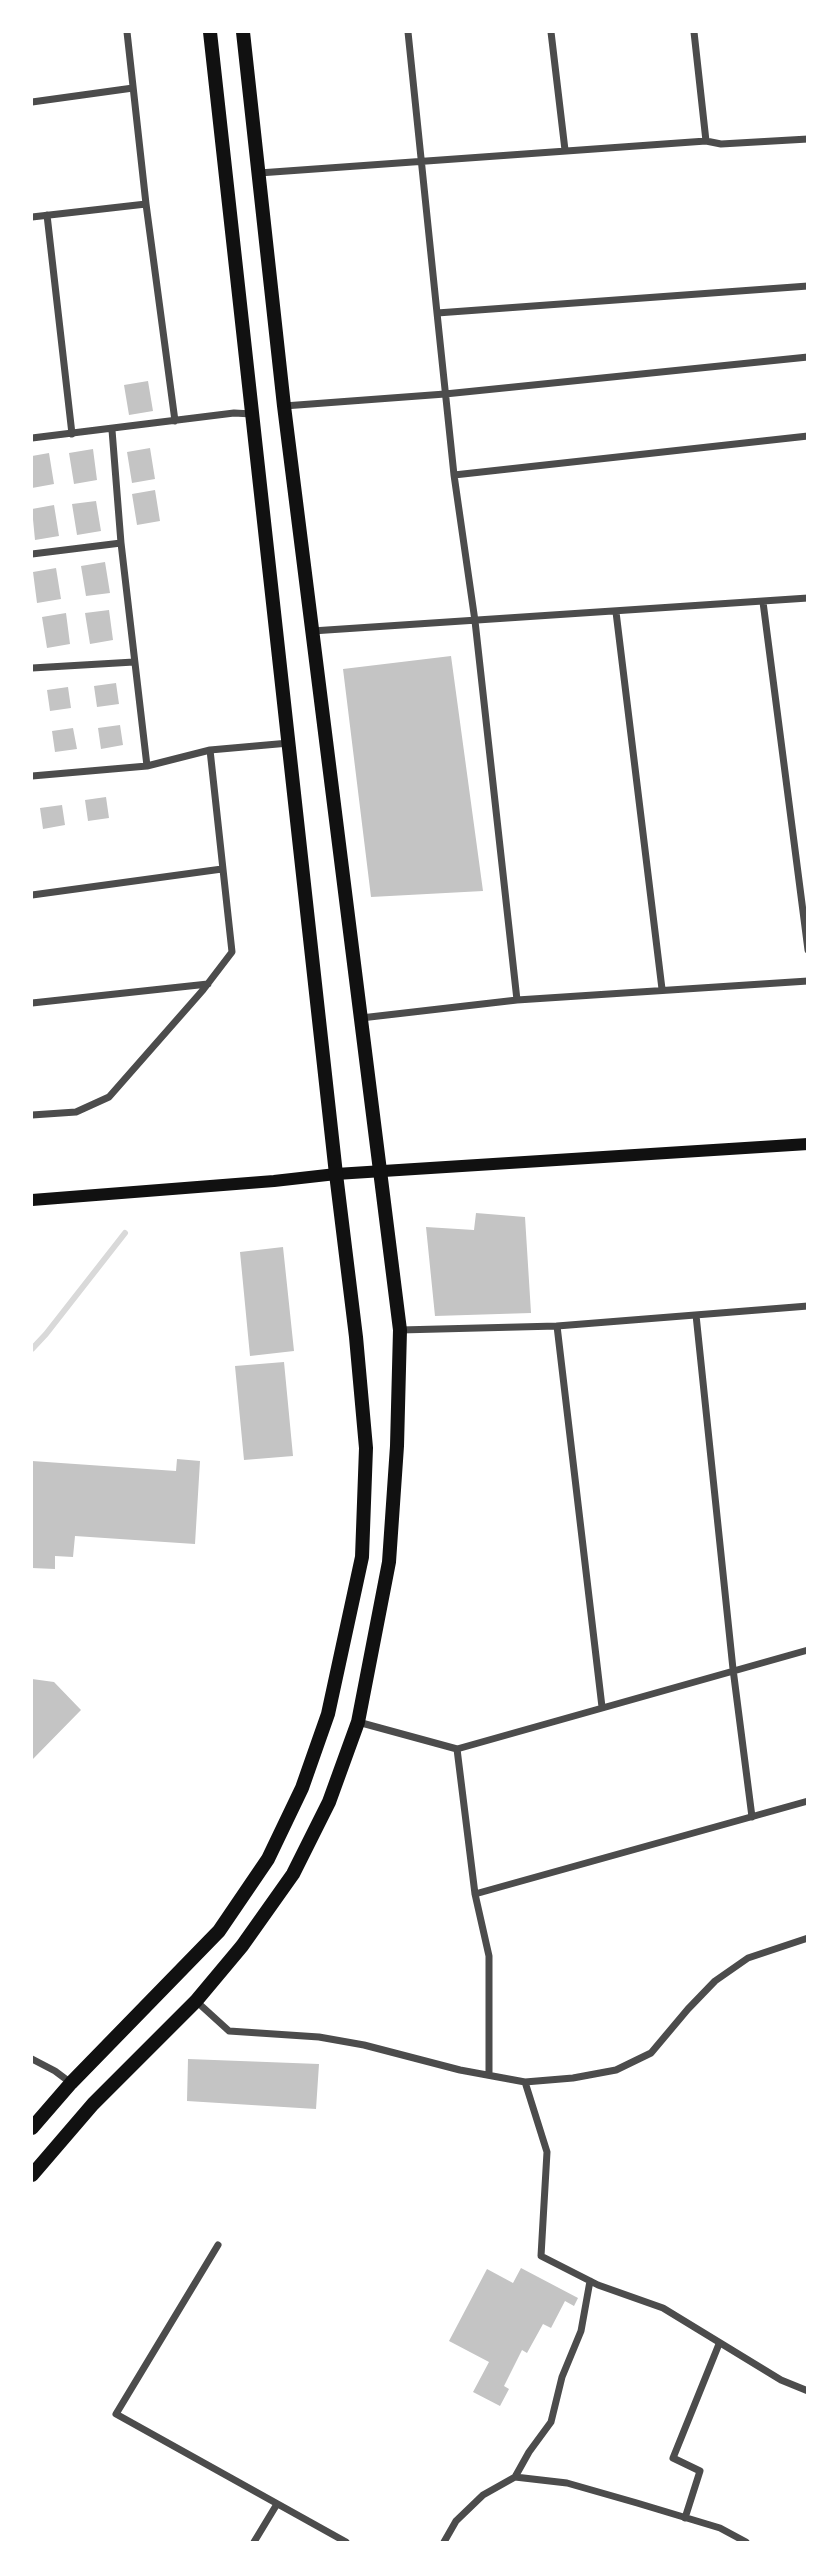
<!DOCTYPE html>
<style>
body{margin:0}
#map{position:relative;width:839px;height:2574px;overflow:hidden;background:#fff;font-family:Roboto,sans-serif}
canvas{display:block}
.frame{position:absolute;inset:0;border:33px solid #fff;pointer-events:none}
</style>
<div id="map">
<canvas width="839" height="2574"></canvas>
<div class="frame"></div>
</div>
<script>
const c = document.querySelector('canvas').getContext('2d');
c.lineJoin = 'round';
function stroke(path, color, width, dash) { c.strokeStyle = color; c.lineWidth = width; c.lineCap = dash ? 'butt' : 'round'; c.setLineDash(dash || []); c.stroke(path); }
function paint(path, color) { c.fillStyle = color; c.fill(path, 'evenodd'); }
const stream = new Path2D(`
 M 32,1349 L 46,1334 L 125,1233`);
const building = new Path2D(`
 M 148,381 L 153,411 L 129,415 L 124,385 Z
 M 150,448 L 155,479 L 132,483 L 127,452 Z
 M 93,449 L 97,480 L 74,484 L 69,453 Z
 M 49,453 L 54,484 L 32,488 L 32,456 Z
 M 155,490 L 160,521 L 137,525 L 132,494 Z
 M 96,501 L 101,531 L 77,535 L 72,504 Z
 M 54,505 L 59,536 L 35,540 L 32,509 Z
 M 105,562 L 110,593 L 86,596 L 81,566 Z
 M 56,568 L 61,599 L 37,603 L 33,572 Z
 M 109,610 L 113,640 L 90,644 L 85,613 Z
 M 66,613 L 70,644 L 47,648 L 42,617 Z
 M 451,656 L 483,891 L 371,897 L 343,669 Z
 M 116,683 L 119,704 L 97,707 L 94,686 Z
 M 68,687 L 71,708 L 50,711 L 47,690 Z
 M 120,725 L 123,745 L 101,749 L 98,728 Z
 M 73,728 L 77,749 L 55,752 L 52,731 Z
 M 106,797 L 109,818 L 88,821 L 85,800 Z
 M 62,805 L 65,825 L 43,829 L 40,808 Z
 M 476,1213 L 525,1217 L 531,1313 L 435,1316 L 426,1227 L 474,1230 Z
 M 283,1247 L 294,1351 L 250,1356 L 240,1252 Z
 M 284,1362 L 293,1456 L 244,1460 L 235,1366 Z
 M 177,1459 L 200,1461 L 195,1544 L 75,1536 L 73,1557 L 55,1556 L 55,1569 L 32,1568 L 32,1461 L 176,1471 Z
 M 32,1679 L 54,1682 L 81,1710 L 32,1760 Z
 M 188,2059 L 319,2064 L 316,2109 L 187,2101 Z
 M 521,2268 L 578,2298 L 574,2306 L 565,2301 L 551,2328 L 543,2324 L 527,2353 L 522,2350 L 504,2386 L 509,2389 L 500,2406 L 473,2392 L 489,2362 L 449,2341 L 487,2269 L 513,2283 Z`);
const minor = new Path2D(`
 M 127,32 L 146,204 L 175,421
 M 408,32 L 437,313 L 808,286
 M 551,32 L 565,150
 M 694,32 L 706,141
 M 32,102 L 133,88
 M 259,173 L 706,141 L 721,144 L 808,139
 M 47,215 L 72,434
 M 32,217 L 146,204
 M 437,313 L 454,475
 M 284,406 L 445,394 L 808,357
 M 112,430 L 121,543 L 147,766
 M 808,436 L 454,475 L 475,621 L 517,1000 L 808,981
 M 32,438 L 234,413 L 252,414
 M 32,554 L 121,543
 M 763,602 L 808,950
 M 616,612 L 662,989
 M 312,631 L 808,598
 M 32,668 L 134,662
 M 32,776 L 147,766 L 210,750 L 289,743
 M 32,895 L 222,869
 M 32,1003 L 208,984
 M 361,1018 L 517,1000
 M 32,1115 L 76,1112 L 109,1097 L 203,990 L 232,952 L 210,750
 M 696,1315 L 733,1669 L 752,1817
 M 400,1330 L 557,1326
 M 602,1707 L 557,1326 L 808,1306
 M 358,1722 L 457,1749 L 808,1650
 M 457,1749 L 475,1894 L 489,1956 L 489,2075
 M 475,1894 L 808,1801
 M 196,2001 L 229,2031 L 319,2037 L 364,2045 L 460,2070 L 525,2082 L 573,2078 L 616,2070 L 651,2053 L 688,2009 L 715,1981 L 748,1958 L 808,1938
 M 32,2059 L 55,2071 L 71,2083
 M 525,2082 L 547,2152 L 541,2256 L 598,2285 L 663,2308 L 781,2380 L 808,2391
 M 218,2245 L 116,2414 L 346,2542
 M 515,2477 L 567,2483 L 637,2503 L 720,2528 L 746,2542
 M 685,2518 L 700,2471 L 673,2458 L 719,2344
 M 254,2542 L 277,2504
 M 444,2542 L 456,2521 L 483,2495 L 515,2477 L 529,2452 L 551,2422 L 562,2377 L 581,2331 L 590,2281`);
const secondary = new Path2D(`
 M 32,1200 L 274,1181 L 336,1174 L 808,1144`);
const primary = new Path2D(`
 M 32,2128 L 71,2083 L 219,1931 L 268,1859 L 302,1788 L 328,1714 L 362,1557 L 366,1448 L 356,1337 L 336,1174 L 210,32
 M 32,2175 L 93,2104 L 196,2001 L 242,1946 L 293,1874 L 329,1802 L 358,1722 L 389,1562 L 397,1446 L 400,1330 L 284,406 L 243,32`);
stroke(stream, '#d9d9d9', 6);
paint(building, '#c4c4c4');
stroke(minor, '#4c4c4c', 7);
stroke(secondary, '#111', 12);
stroke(primary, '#111', 14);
</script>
